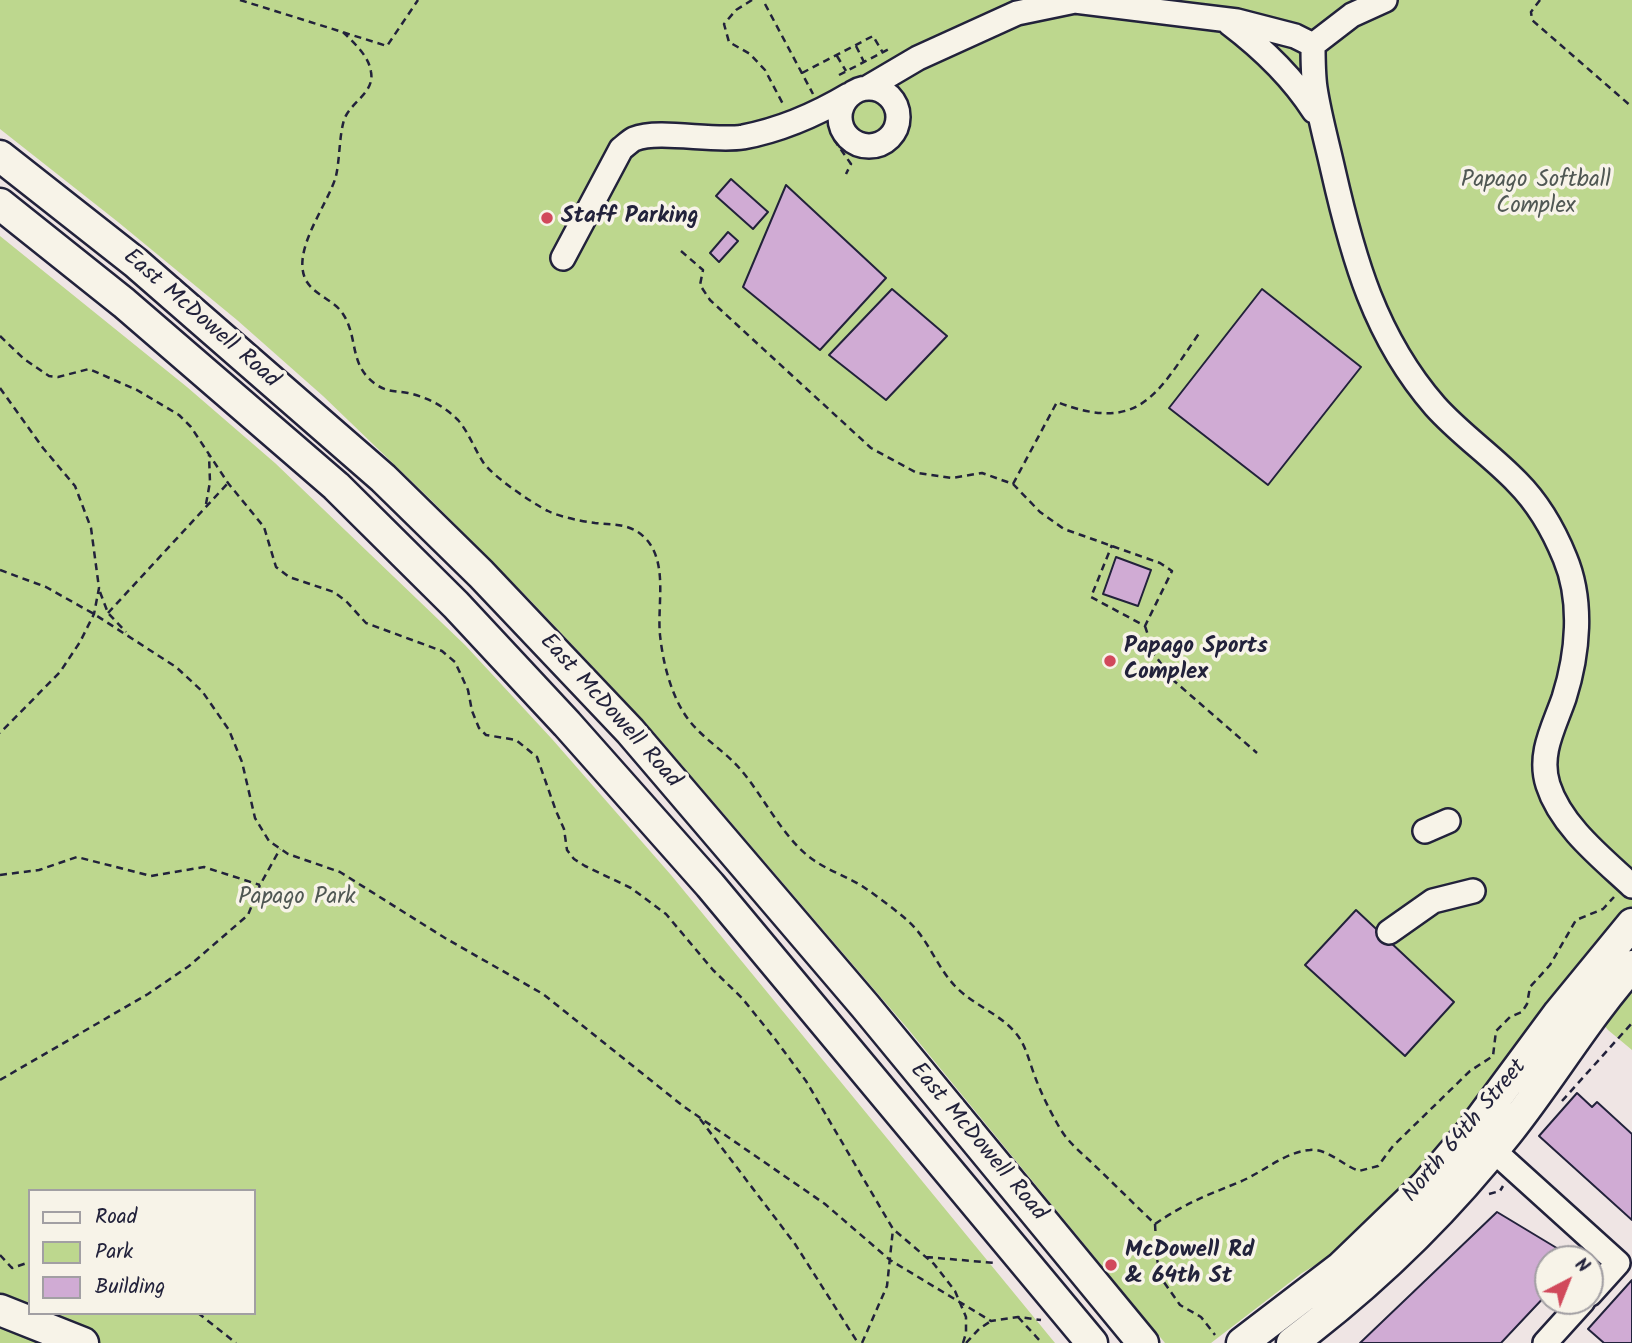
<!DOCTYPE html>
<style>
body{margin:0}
#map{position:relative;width:1632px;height:1343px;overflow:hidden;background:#efe5e4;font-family:Kalam,sans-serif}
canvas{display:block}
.legend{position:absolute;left:28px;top:1189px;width:228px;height:126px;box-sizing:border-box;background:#f7f3e8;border:2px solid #a29fa3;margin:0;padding:9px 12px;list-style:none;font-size:21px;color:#22223b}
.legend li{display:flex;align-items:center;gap:14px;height:35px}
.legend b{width:35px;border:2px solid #a29fa3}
.north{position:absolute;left:1534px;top:1245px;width:70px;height:70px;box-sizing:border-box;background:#f7f3e8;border:2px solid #a29fa3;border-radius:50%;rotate:42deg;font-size:19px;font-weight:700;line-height:28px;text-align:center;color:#22223b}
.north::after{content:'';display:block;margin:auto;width:24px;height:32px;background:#d1495b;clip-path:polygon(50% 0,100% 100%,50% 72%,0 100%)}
</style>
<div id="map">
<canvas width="1632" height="1343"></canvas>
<ul class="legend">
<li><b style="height:9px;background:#f7f3e8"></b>Road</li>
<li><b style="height:19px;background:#bdd78e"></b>Park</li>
<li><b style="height:19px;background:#d0abd4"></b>Building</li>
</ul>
<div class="north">N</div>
</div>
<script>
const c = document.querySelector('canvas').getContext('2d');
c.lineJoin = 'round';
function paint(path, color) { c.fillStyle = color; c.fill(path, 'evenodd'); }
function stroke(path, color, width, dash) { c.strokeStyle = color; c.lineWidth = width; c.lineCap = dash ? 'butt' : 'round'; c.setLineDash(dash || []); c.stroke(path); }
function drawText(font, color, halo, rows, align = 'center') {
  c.font = font + ' Kalam,sans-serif'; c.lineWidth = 7; c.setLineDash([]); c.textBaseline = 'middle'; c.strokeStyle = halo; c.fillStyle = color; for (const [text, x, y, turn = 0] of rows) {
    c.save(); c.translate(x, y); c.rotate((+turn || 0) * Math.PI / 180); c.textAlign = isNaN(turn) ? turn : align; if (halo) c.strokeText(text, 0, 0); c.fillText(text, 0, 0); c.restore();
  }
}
const green = new Path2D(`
 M 0,0 L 1632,0 L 1632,1050 L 1608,1030 L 1568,981 L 1485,1097 L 1411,1185 L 1344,1248 L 1302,1273 L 1211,1343 L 1165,1343 L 908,1029 L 645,722 L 530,600 L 431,500 L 323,396 L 237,320 L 118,222 L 0,129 Z
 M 0,236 L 187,387 L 275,463 L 465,645 L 552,739 L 671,875 L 1055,1343 L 0,1343 ZM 30,1191 L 254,1191 L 254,1313 L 30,1313 Z`);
const building = new Path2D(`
 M 731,179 L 768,212 L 753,229 L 716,196 Z
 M 786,185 L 886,278 L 820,350 L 743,287 Z
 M 728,232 L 738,241 L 719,262 L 710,253 Z
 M 892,289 L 947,336 L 886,400 L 829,355 Z
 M 1262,289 L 1361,367 L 1268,485 L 1169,408 Z
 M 1116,557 L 1151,570 L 1138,606 L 1103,594 Z
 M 1356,910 L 1454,1002 L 1405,1056 L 1305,965 Z
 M 1577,1093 L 1592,1107 L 1597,1102 L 1632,1134 L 1632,1220 L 1539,1136 Z
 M 1497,1212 L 1575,1259 L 1548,1259 L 1548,1293 L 1501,1343 L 1360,1343 Z
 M 1632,1280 L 1632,1343 L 1604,1343 L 1588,1329 Z`);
const path = new Path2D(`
 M 240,0 L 387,46 L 418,0
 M 752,0 L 736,10 L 724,24 L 729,42 L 750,54 L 765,70 L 784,106
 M 1540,0 L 1531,12 L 1532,20 L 1632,107
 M 765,4 L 813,94
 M 343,32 C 354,43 369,56 371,72 C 375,93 350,102 344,120 C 339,137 340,158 336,176 C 328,205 289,253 307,282 C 316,296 334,300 343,314 C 359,338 348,366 377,385 C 387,392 397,391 408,393 C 427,397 444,406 458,420 C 469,433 474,448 483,462 C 492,476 532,503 548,511 C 560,517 581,521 595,523 C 615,525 632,523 647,540 C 668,565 657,605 660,635 C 663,663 671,696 688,719 C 703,739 725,751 741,770 C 764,797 783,838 812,859 C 827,870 846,876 862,886 C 877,896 893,908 907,920 C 928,938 936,966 955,986 C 972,1004 996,1012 1013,1030 C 1025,1042 1028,1058 1034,1074 C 1040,1091 1049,1109 1058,1125 C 1066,1140 1078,1150 1090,1161 C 1112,1182 1133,1203 1155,1224 L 1157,1259 L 1161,1278 L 1180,1305 L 1201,1317 L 1215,1335
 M 856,46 L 864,62
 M 837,56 L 846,71
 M 802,73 L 873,36 L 883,53
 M 839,75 L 891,48
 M 830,128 L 835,141 L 851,164 L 846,174
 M 681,251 L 703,270 L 700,285 L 710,300 L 871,448 L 917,473 L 952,478 L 982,473 L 1013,484 L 1040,512 L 1064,529 L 1160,563 L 1172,571 L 1145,626 L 1091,597 L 1112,545
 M 0,336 L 24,359 L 49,376 L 58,377 L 89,369 L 137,390 L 179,415 L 191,427 L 228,483 L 264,527 L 276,567 L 289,577 L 334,592 L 346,601 L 366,623 L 442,651 L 455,662 L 468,690 L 472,711 L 479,728 L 486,735 L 516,740 L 537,757 L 556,811 L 564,829 L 567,850 L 574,859 L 585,866 L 631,888 L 666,914 L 713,970 L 742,998 L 775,1039 L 806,1081 L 893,1229 L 934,1264 L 955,1291 L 966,1317 L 966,1333 L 963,1343
 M 0,388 L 43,448 L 75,486 L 91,528 L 99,588 L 94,614 L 80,642 L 60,672 L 0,733
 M 1013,484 L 1057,402 C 1140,434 1157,394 1200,332
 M 206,504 L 210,482 L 209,455
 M 0,570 L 46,587 L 94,614 L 176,667 L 202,691 L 229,730 L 242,762 L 255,818 L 269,841 L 288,854 L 340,872 L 445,938 L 543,994 L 683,1106 L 825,1204 L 890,1260 L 991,1321 L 1018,1317 L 1041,1320
 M 100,592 L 108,613 L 126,632
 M 108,613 L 228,483
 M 1145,626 L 1154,654 L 1173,680 L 1257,753
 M 0,875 L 39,870 L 77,857 L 151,876 L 204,867 L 260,885
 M 0,1080 L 148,994 L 189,966 L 248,915 L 260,885 L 280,849
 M 1562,1101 L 1632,1023
 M 700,1119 L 795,1244 L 858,1343
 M 1489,1194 L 1500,1191 L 1503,1186
 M 1155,1224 C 1184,1204 1205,1196 1237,1183 C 1261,1174 1284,1152 1310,1150 C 1327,1148 1344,1166 1359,1171 L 1378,1166 L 1393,1146 L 1470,1071 L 1493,1056 L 1496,1031 L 1510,1017 L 1522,1012 L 1527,1004 L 1530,987 L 1550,965 L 1576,920 L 1603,909 L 1614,897
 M 0,1255 L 12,1268 L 30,1262
 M 926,1257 L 995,1263
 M 198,1313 L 236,1343
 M 1018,1317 L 1042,1343
 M 862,1343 L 887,1286 L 893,1229
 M 966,1343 L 979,1329 L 991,1321`);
const minor = new Path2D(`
 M 1229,23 C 1262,48 1291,75 1314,111
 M 1313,45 C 1313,59 1313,74 1315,88 C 1319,115 1327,143 1333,170 C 1353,258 1375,337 1435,406 C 1460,434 1491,455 1517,482 C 1537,502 1554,531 1565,558 C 1583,601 1578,654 1564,698 C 1554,727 1538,754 1548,785 C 1561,826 1602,858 1632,886
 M 1313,45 L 1352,15 L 1385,0
 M 867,88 L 918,58 L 1017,13 L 1075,1 L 1237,21 L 1295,36 L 1313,45
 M840 117a29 29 0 1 1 58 0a29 29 0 1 1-58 0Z
 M 563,258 L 621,149 C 625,146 630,141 634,139 C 660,129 712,142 743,137 C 780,130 817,114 849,95
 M 1425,831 L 1448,821
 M 1389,932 L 1433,901 L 1473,891
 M 1493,1150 L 1618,1263 L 1590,1294
 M 1545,1343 L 1583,1301`);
const major = new Path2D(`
 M 0,156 L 136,263 L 383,478 L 481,574 L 630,731 L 865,1006 L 1143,1343
 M 0,204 L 124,303 L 336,486 L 456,605 L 567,724 L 710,885 L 1092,1343
 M 0,1310 L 83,1343
 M 1242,1343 L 1340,1268 L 1426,1185 L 1471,1132 L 1559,1013 L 1632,924
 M 1292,1343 C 1373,1282 1446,1211 1508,1132 C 1551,1078 1586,1018 1632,966`);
const markers = [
 [547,218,7,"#d1495b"],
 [1110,661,7,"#d1495b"],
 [1111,1265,7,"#d1495b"]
];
const parkNames = [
 ["Papago Softball",1536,182],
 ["Complex",1536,208],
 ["Papago Park",297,899]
];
const poiNames = [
 ["Staff Parking",561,218],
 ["Papago Sports",1124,648],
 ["Complex",1124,674],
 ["McDowell Rd",1125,1252],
 ["& 64th St",1125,1278]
];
const streetNames = [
 ["East McDowell Road",200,320,41],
 ["East McDowell Road",609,712,48],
 ["North 64th Street",1466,1132,-50],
 ["East McDowell Road",977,1143,50]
];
paint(green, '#bdd78e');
paint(building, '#d0abd4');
stroke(building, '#22223b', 2);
stroke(minor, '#22223b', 28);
stroke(major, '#22223b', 35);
stroke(path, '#22223b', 2.5, [7, 5]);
stroke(minor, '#f7f3e8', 23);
stroke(major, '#f7f3e8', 30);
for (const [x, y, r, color] of markers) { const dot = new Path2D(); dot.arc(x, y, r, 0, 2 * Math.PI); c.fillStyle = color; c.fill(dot); stroke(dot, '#f7f3e8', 2.5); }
drawText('23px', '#505854', '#f7f3e8', parkNames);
drawText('bold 23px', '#22223b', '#f7f3e8', poiNames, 'left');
drawText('23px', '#22223b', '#f7f3e8', streetNames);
</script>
